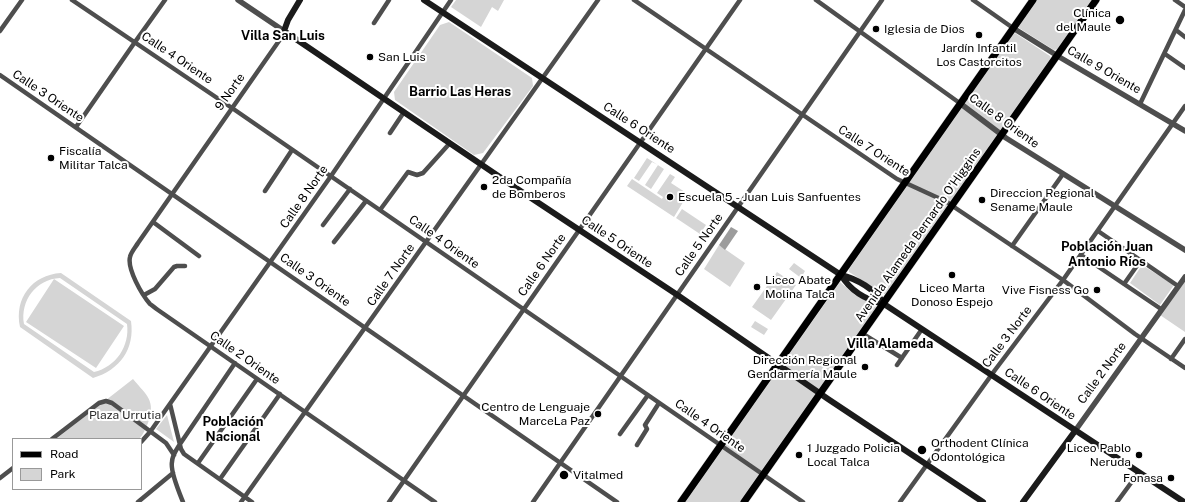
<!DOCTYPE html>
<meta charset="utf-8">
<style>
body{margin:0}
#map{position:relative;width:1185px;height:502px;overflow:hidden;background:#fff;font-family:"Public Sans",sans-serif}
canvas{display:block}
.legend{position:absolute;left:12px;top:438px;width:130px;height:52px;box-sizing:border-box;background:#fff;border:1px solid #999;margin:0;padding:5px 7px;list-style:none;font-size:12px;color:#000}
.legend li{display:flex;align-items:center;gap:8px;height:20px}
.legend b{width:20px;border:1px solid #999}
</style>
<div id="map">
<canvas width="1185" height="502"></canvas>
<ul class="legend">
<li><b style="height:5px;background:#000"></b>Road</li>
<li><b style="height:11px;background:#d5d5d5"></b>Park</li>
</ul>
</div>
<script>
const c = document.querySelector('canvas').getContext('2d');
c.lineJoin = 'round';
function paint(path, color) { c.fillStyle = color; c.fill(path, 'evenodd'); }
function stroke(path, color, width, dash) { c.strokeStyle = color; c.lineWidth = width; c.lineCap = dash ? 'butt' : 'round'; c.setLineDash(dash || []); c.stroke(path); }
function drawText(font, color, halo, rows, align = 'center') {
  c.font = font + ' "Public Sans",sans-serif'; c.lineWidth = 4; c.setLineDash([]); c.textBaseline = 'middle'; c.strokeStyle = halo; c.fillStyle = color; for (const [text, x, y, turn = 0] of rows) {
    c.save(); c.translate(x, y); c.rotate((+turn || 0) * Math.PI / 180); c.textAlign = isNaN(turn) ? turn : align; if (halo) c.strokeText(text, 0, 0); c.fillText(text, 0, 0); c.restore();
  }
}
const green = new Path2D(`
 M 456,0 L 504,0 L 498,11 L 492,7 L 481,27 L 451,7 Z
 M 1036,0 L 1092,0 L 1058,49 L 1054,50 L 1019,28 L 1018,25 Z
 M 449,22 L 532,78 L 533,86 L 483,153 L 474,155 L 395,100 L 394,92 L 440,25 Z
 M 1015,33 L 1050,56 L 1051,60 L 886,294 L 884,294 L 849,272 L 849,269 L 1012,35 Z
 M 647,158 L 664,169 L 651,189 L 645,185 L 658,165 L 652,162 L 639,181 L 634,178 Z
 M 670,174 L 675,177 L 671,183 L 688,194 L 674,217 L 627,186 L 632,179 L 662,199 L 663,197 L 657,193 Z
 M 682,209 L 706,225 L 700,234 L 676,218 Z
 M 719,245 L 745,263 L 730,287 L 704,269 Z
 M 794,263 L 805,271 L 801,278 L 789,269 Z
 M 1142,265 L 1174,285 L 1160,305 L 1130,283 Z
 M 777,272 L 796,285 L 771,320 L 752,307 Z
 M 61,273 L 131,321 C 135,349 120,370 93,378 L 20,327 C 14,298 32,275 61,273 ZM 60,278 L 127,324 C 130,346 116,367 94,372 L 24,324 C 20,301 36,279 60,278 Z
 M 54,279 L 124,326 L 96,368 L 26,322 Z
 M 1185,281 L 1185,332 L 1160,315 Z
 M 840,282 L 855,295 L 874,305 L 876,307 L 876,310 L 741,502 L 685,502 Z
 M 755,321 L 768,329 L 764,335 L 751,327 Z
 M 133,379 C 147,396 156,400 148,423 C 145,429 144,434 139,439 L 56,439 Z
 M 167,415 L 174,442 L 156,429 Z`);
const water = new Path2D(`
 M 731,227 L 738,231 L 725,250 L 719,245 Z`);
const minor = new Path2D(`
 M 72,0 L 232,108 L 803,502
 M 634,0 L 897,179 L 947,202 L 957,209 L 1063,280 L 1135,334 L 1185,368
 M 816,0 L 961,104
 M 973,0 L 1013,28
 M 1175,0 L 1185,7
 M 374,23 L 389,0
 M 1176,30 L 1185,37
 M 0,31 L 22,0
 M 284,31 L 281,38 L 138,243 C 135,248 131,252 130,257 C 127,269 142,295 150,304 C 153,306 155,308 158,310 L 435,502
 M 1165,54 L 1185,68
 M 0,75 L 617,502
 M 1140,104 L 1185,10
 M 76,127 L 135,42 L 165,0
 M 390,133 L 404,112
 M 265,191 L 292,150
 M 380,210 L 408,172 L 417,175 L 423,173 L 450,143
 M 153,222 L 199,256
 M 323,225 L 350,189
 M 1098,231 L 1178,286
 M 334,242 L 366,201
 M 1012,246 L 1063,174
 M 1081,255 L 1161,309
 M 1124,284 L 1141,260
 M 144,295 L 155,289 L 174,267 L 177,266 L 185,266
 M 863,334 L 902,358
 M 1171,359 L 1185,339
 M 897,365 L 922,329
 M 170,404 L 181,449 L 184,454 L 252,502
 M 620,434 L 648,395
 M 52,439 L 99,403 L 106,401 L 112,403 L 166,443 L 174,455
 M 141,442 L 150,432 L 331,176 L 451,0
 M 637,445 L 647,429 L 645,425 L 659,403
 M 198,463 L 257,379
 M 0,478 L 13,468
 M 220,479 L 280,394
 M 138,502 L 173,473
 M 183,502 C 179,492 170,471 172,462 C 172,455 177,449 180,444 L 235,363
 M 241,502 L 598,0
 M 389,502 L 740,0
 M 533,502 L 882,0
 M 900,502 L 995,370 L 1063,280 L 1185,106
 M 1117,502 L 1139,472`);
const tertiary = new Path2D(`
 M 238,0 L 284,31
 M 1013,28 L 1061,58 L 1185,131
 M 961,104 L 1006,138 L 1185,250
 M 1075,431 L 1185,277`);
const secondary = new Path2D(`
 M 300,0 L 288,20 L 284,31 L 516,188 L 676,294 L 828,399 L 983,502
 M 424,0 L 841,275 C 857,279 875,289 884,304
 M 841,275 C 850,290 866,300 884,304 L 1184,502
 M 1023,502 L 1075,431`);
const primary = new Path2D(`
 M 681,502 L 1033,0
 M 744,502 L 1096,0`);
const markers = [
 [1120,20,5,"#000"],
 [876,29,4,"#000"],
 [979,35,4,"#000"],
 [370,57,4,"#000"],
 [51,158,4,"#000"],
 [484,187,4,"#000"],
 [670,197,4,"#000"],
 [982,200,4,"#000"],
 [952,275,4,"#000"],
 [757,287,4,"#000"],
 [1097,290,4,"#000"],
 [865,367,4,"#000"],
 [598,414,4,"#000"],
 [922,450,5,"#000"],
 [799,455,4,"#000"],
 [1139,455,4,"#000"],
 [564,475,5,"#000"],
 [1171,478,4,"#000"]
];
const poiNames = [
 ["Clínica",1111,13,"right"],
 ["del Maule",1111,27,"right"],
 ["Iglesia de Dios",884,29],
 ["Jardín Infantil",979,48,"center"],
 ["Los Castorcitos",979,62,"center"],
 ["San Luis",378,57],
 ["Fiscalía",59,151],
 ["Militar Talca",59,165],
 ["2da Compañía",492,180],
 ["de Bomberos",492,194],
 ["Direccion Regional",990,193],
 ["Sename Maule",990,207],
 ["Escuela 5 - Juan Luis Sanfuentes",678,197],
 ["Liceo Abate",765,280],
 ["Molina Talca",765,294],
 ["Liceo Marta",952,288,"center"],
 ["Donoso Espejo",952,302,"center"],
 ["Vive Fisness Go",1089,290,"right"],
 ["Dirección Regional",857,360,"right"],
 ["Gendarmería Maule",857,374,"right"],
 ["Centro de Lenguaje",590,407,"right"],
 ["MarceLa Paz",590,421,"right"],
 ["Orthodent Clínica",931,443],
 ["Odontológica",931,457],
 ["1 Juzgado Policia",807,448],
 ["Local Talca",807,462],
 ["Liceo Pablo",1131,448,"right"],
 ["Neruda",1131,462,"right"],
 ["Vitalmed",573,475],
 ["Fonasa",1163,478,"right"]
];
const streetNames = [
 ["Calle 4 Oriente",177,58,34],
 ["Calle 9 Oriente",1104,70,30],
 ["9 Norte",230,92,-55],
 ["Calle 3 Oriente",48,96,34],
 ["Calle 8 Oriente",1004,121,36],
 ["Calle 6 Oriente",639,128,33],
 ["Calle 7 Oriente",874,151,33],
 ["Calle 8 Norte",304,197,-55],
 ["Avenida Alameda Bernardo O'Higgins",918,235,-55],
 ["Calle 4 Oriente",444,242,35],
 ["Calle 5 Oriente",617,242,34],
 ["Calle 5 Norte",699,245,-55],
 ["Calle 6 Norte",542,265,-55],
 ["Calle 7 Norte",391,275,-55],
 ["Calle 3 Oriente",315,280,35],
 ["Calle 3 Norte",1007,337,-53],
 ["Calle 2 Oriente",245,358,35],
 ["Calle 2 Norte",1102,373,-54],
 ["Calle 6 Oriente",1040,394,34],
 ["Calle 4 Oriente",710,426,35]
];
const parkNames = [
 ["Plaza Urrutia",125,415]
];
const neighbourhoodNames = [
 ["Villa San Luis",283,36],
 ["Barrio Las Heras",460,92],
 ["Población Juan",1107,247],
 ["Antonio Ríos",1107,262],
 ["Villa Alameda",890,344],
 ["Población",233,422],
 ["Nacional",233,437]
];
paint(green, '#d5d5d5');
paint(water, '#9c9c9c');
stroke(primary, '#dbdbdb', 8);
stroke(minor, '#4e4e4e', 4.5);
stroke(tertiary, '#4e4e4e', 5.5);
stroke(secondary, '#1b1b1b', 6);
stroke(primary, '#000', 7);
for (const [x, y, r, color] of markers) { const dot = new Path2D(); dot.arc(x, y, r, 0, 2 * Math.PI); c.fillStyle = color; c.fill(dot); stroke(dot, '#fff', 1.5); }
drawText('12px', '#000', '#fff', poiNames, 'left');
drawText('12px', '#000', '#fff', streetNames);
drawText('12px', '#2c2c2c', '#fff', parkNames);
drawText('bold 13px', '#000', '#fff', neighbourhoodNames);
</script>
